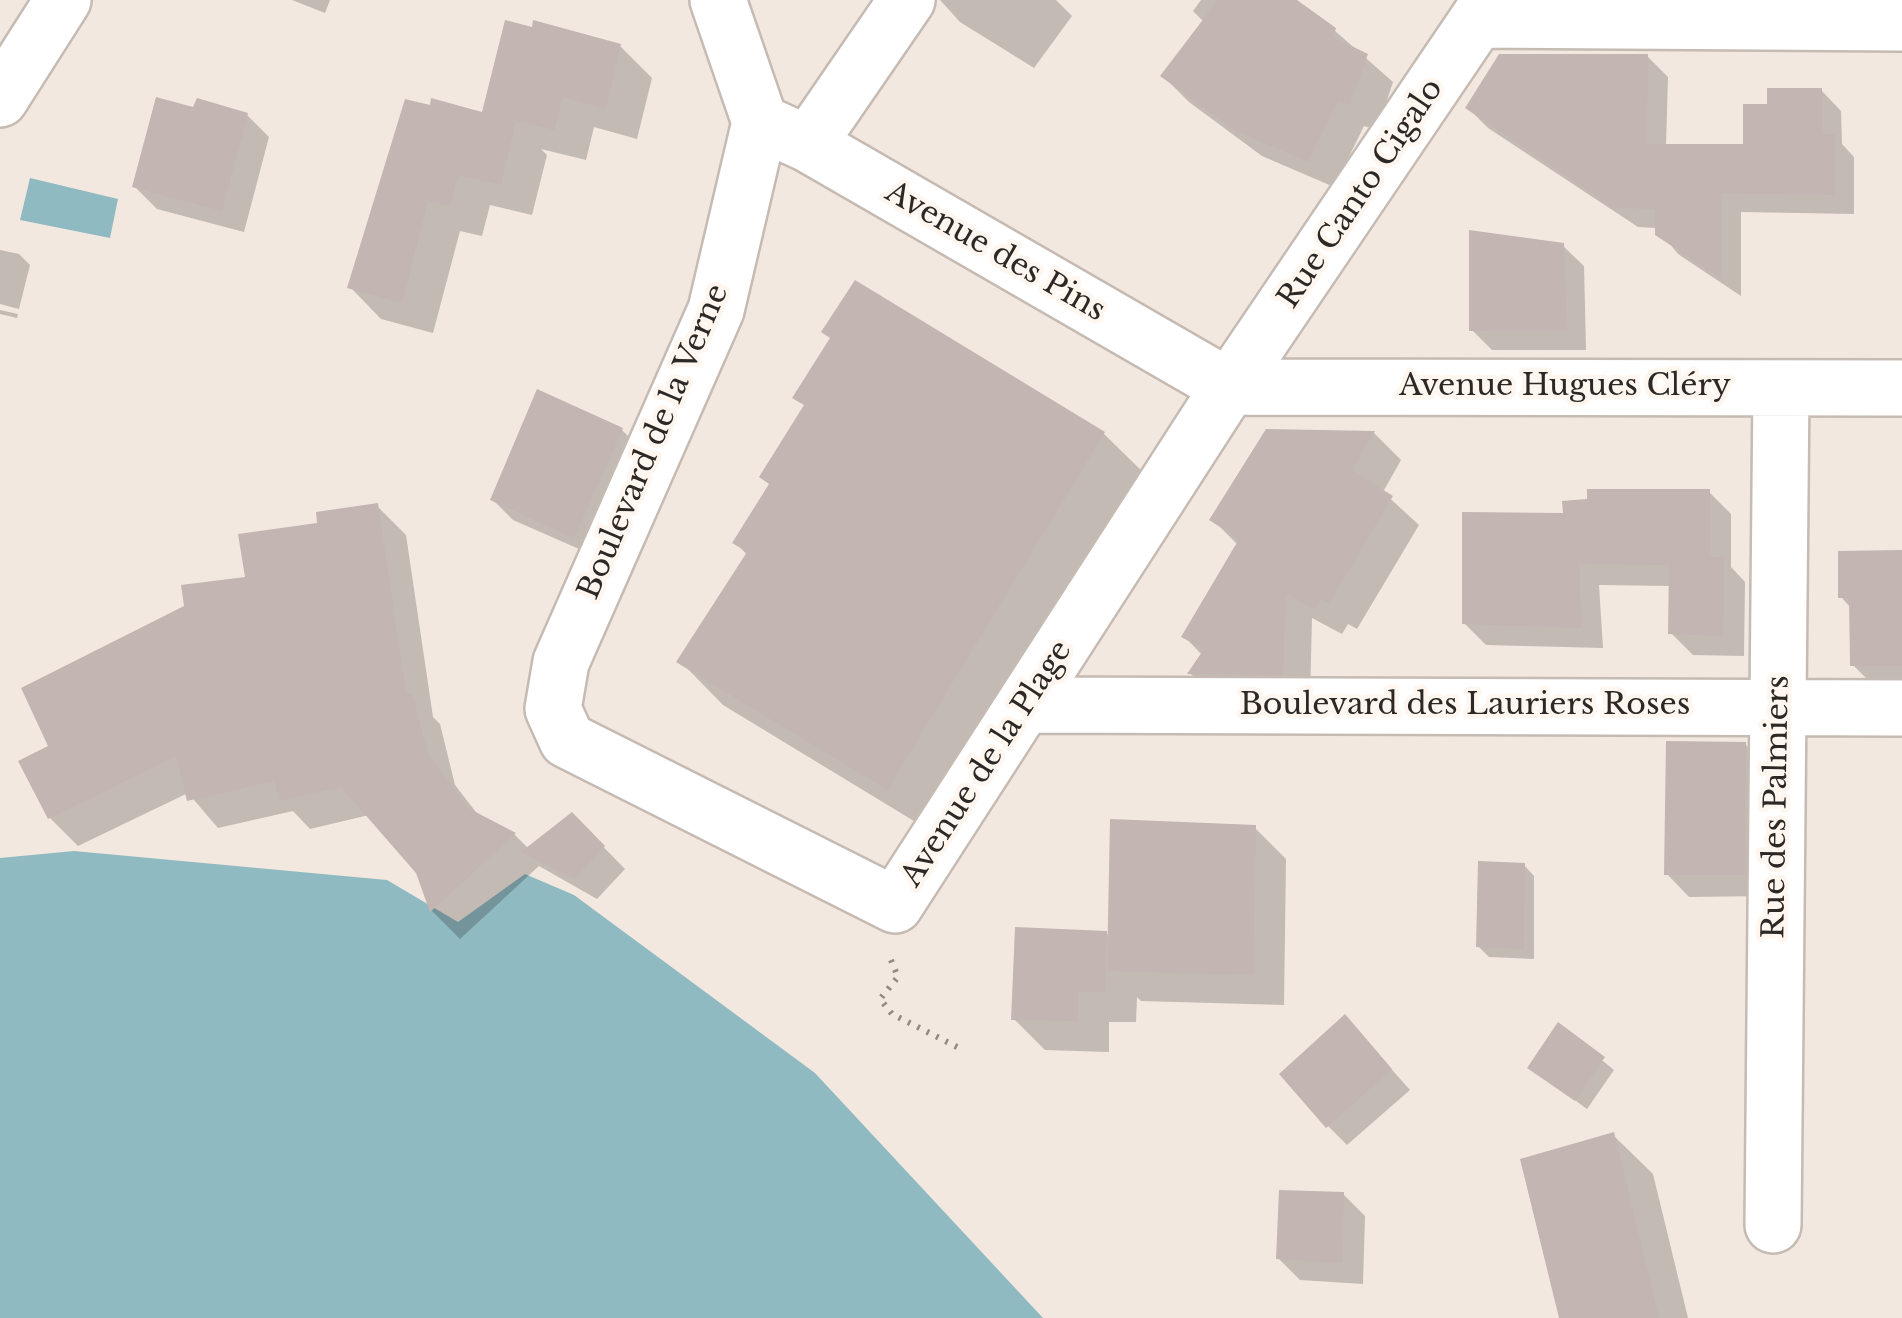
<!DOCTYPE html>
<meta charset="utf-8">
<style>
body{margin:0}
canvas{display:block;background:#f3e8e0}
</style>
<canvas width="1902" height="1318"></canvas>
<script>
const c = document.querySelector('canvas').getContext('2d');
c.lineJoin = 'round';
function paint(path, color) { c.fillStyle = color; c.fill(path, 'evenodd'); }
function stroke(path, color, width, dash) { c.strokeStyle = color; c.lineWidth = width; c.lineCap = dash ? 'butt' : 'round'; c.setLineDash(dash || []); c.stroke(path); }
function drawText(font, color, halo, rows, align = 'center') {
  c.font = font + ' "Libre Baskerville",serif'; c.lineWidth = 9; c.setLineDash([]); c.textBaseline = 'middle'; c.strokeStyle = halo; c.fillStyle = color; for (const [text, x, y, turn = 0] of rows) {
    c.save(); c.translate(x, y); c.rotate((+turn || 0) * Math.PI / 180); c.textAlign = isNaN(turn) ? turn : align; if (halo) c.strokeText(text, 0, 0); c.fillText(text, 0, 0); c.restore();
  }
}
const water = new Path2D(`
 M 30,178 L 118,199 L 110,238 L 20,220 Z
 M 74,851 L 387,880 L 458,922 L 525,874 L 574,895 L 815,1073 L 1043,1318 L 0,1318 L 0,858 Z`);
const shadow = new Path2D(`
 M 292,0 L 330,0 L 325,13 Z
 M 940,0 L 1056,0 L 1072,16 L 1034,68 L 960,22 Z
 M 1201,0 L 1293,0 L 1334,30 L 1393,82 L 1377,130 L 1364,126 L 1334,187 L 1262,156 L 1189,102 L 1163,76 L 1203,21 L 1193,11 Z
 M 620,46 L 652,78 L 637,139 L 594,127 L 586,160 L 541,149 L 547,155 L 532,215 L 490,205 L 482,236 L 460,231 L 433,333 L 381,319 L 350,287 L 484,115 Z
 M 1647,56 L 1668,77 L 1666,146 L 1745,146 L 1770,106 L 1821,90 L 1841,111 L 1842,144 L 1854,157 L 1854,214 L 1741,212 L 1741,296 L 1678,254 L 1657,228 L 1638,227 L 1488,128 L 1468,108 Z
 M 195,110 L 247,115 L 269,137 L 244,232 L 157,209 L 135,187 Z
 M 1563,246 L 1584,266 L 1586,350 L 1492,350 L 1472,330 Z
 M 0,250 L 19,254 L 30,265 L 19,309 L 0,304 Z
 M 0,310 L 18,314 L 17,318 L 0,314 Z
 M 832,340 L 1104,434 L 1148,477 L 932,832 L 723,705 L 680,661 L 748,556 L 736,543 L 771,485 L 806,407 L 796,397 Z
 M 622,430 L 642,450 L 595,556 L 513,520 L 493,500 Z
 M 1268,432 L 1374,433 L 1401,460 L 1383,492 L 1419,525 L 1357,629 L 1348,624 L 1342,634 L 1312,618 L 1310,701 L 1217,701 L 1191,674 L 1203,656 L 1184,636 L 1238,545 L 1212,519 Z
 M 1709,492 L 1731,514 L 1731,567 L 1745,582 L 1744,656 L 1693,655 L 1671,633 L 1672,586 L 1599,585 L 1603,648 L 1486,645 L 1464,623 L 1566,516 L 1589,502 Z
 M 377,506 L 406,535 L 433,717 L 440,724 L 455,785 L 479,816 L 515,835 L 529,849 L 572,815 L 625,869 L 597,899 L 539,866 L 460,939 L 432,911 L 418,872 L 369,815 L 310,829 L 293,811 L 218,828 L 188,793 L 78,846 L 50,818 L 52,747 L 248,579 L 320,525 Z
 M 1902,553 L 1902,687 L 1875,687 L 1853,665 L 1851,608 L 1841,597 Z
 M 1745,744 L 1767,767 L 1766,896 L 1689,897 L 1667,874 Z
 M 1255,828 L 1286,859 L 1284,1005 L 1141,1001 L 1137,997 L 1136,1022 L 1109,1022 L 1109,1052 L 1045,1050 L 1014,1019 L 1106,933 L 1110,937 Z
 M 1524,865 L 1534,876 L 1534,959 L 1489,957 L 1478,946 Z
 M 1345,1017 L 1410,1090 L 1347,1145 L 1328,1126 Z
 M 1558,1025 L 1614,1070 L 1587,1109 L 1530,1067 Z
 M 1613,1135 L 1653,1174 L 1688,1318 L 1561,1318 Z
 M 1343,1194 L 1365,1216 L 1363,1284 L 1300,1280 L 1278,1258 Z`);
const building = new Path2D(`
 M 1218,0 L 1297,0 L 1336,28 L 1333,37 L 1368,54 L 1350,105 L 1338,101 L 1308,162 L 1234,130 L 1160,76 Z
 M 505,20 L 532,27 L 533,20 L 621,44 L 606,109 L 563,97 L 554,130 L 489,114 L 516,121 L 501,185 L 458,175 L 450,206 L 428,201 L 402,303 L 347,288 L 405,99 L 430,105 L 431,98 L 482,112 Z
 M 1499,54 L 1648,54 L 1647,144 L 1743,144 L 1743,104 L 1767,104 L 1767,88 L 1822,88 L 1822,134 L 1835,134 L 1835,195 L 1722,193 L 1722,279 L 1655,235 L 1655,209 L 1615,208 L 1465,108 Z
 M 156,97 L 193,107 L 197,98 L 248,113 L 222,211 L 132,187 Z
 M 1469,230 L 1564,243 L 1567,330 L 1469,331 Z
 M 855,280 L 1105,432 L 887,790 L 676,662 L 747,552 L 732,543 L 769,484 L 759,477 L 804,405 L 792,398 L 830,338 L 821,332 Z
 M 537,389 L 623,428 L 574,538 L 490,500 Z
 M 1266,429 L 1375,431 L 1352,470 L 1393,496 L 1329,603 L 1320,599 L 1314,609 L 1286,593 L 1283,675 L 1187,674 L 1204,649 L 1181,637 L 1239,539 L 1209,520 Z
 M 1587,489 L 1710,489 L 1710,557 L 1724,557 L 1723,636 L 1668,634 L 1669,565 L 1579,564 L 1582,628 L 1462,624 L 1462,512 L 1563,513 L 1562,501 L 1587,499 Z
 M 378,503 L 406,694 L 412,693 L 428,754 L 468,808 L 516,833 L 430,912 L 416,873 L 341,787 L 279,801 L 274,781 L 187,801 L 176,756 L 48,819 L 18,761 L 48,746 L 21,688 L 184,606 L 181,585 L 245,577 L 238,534 L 317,523 L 316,512 Z
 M 1902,550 L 1902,666 L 1850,666 L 1849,598 L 1838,598 L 1838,551 Z
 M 1666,741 L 1746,742 L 1745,875 L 1664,875 Z
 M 572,812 L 605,846 L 574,879 L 521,852 Z
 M 1110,819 L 1256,825 L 1253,975 L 1107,971 Z
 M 1478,861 L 1525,863 L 1524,949 L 1476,947 Z
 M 1015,927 L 1107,931 L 1105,992 L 1078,992 L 1078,1021 L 1011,1020 Z
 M 1345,1014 L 1392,1069 L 1326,1128 L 1279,1074 Z
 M 1558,1022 L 1605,1057 L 1575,1101 L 1527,1068 Z
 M 1614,1132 L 1659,1318 L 1559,1318 L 1520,1159 Z
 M 1279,1190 L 1344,1192 L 1342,1263 L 1276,1259 Z`);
const path = new Path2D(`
 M 891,960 L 898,977 L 880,999 L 892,1014 L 961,1049`);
const minor = new Path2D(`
 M 718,0 L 760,122 L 716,310 L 561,662 L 553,709 L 567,740 L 895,905 L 1229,387 L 1491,0
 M 1480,20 L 1902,23
 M 0,99 L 63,0
 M 760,122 L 808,144 L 1229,387 L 1902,388
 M 808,144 L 907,0
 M 1028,705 L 1902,708
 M 1773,1225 L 1781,388`);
const streetNames = [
 ["Rue Canto Cigalo",1361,194,-56],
 ["Avenue des Pins",995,252,30],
 ["Avenue Hugues Cléry",1565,387],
 ["Boulevard de la Verne",654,442,-67],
 ["Boulevard des Lauriers Roses",1465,706],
 ["Avenue de la Plage",987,764,-57],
 ["Rue des Palmiers",1777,807,-89]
];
paint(water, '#90bac1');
paint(shadow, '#0003');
paint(building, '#c2b5b2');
stroke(minor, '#c5bbb3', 60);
stroke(path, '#918a84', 6, [2.5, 8]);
stroke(minor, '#fff', 55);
drawText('30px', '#2c2825', '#fef6ef', streetNames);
</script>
